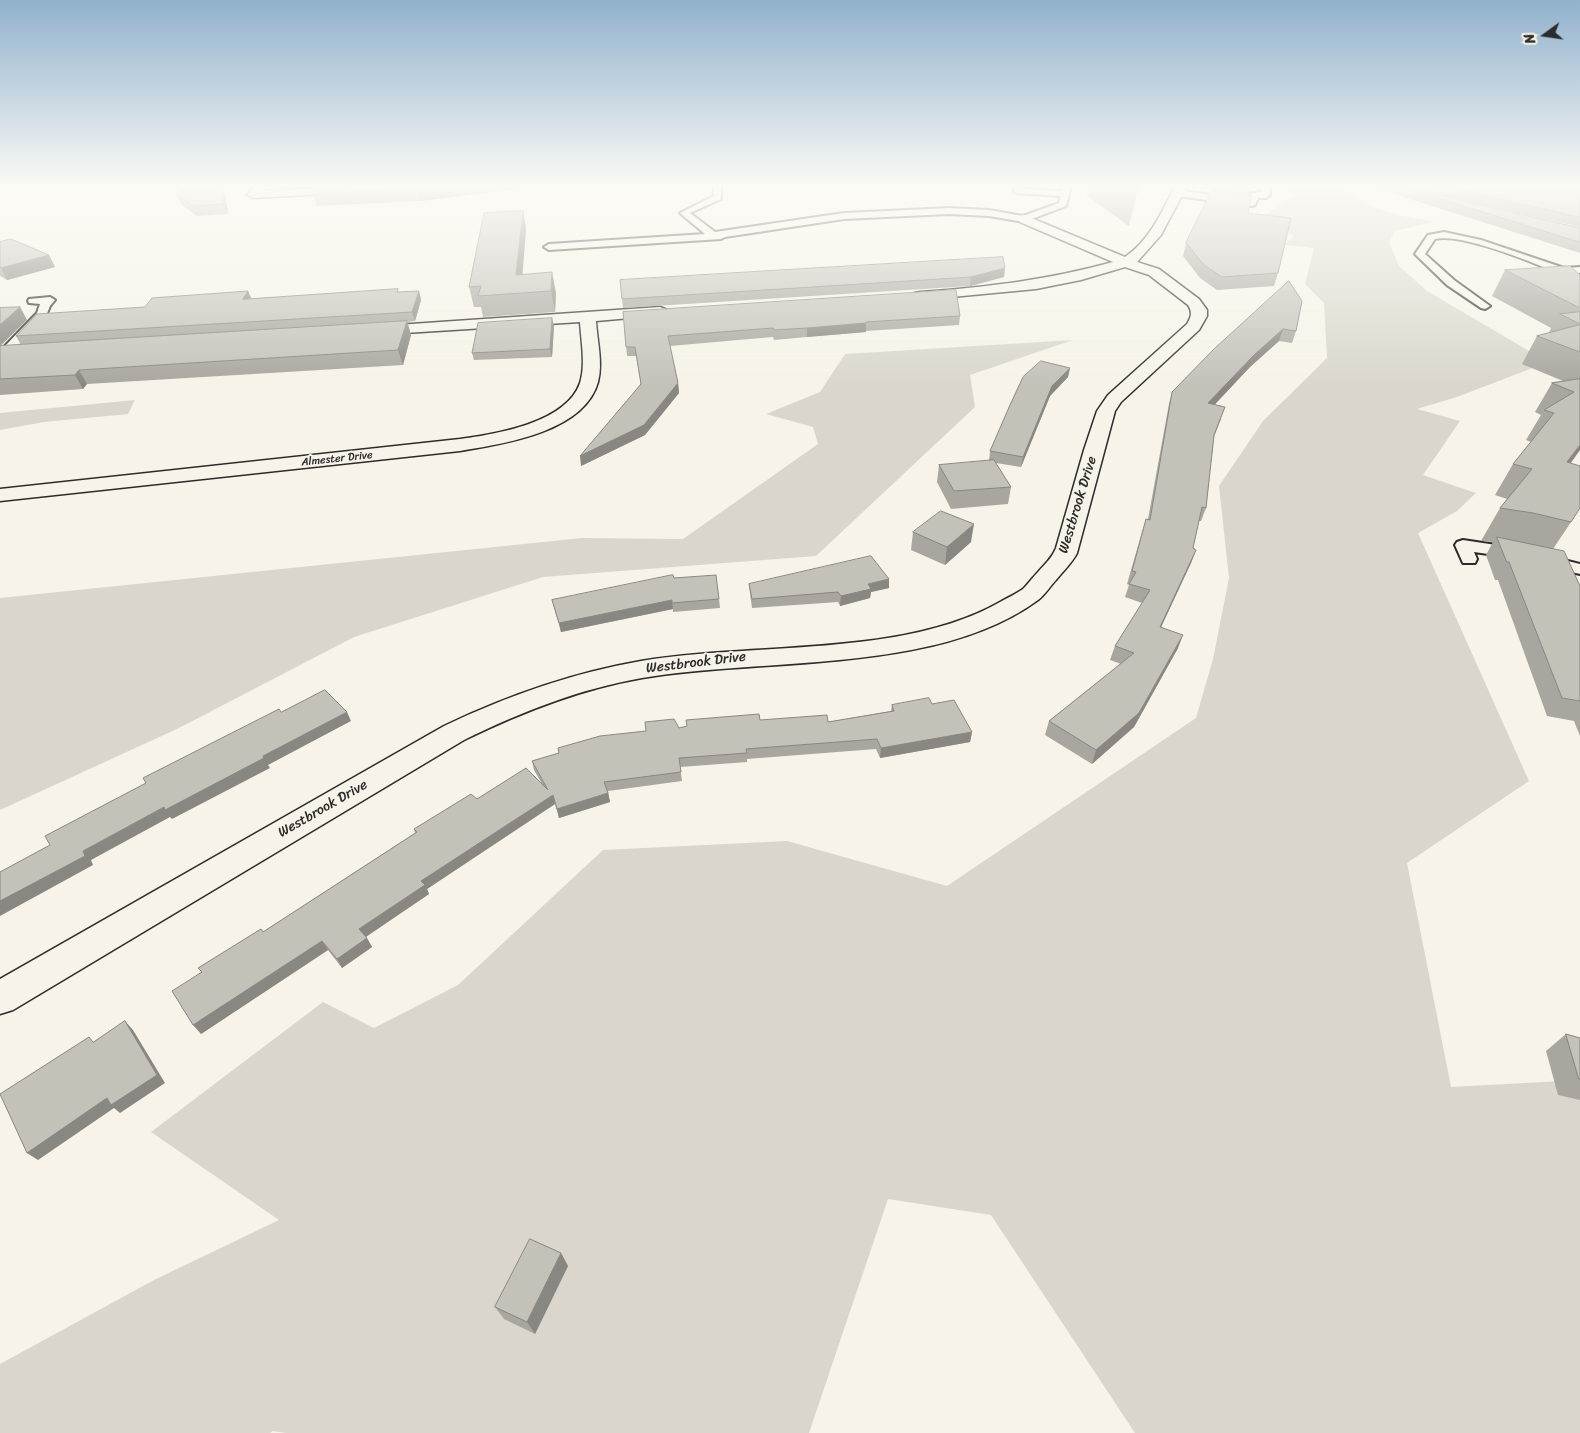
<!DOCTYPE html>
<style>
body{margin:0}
#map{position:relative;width:1580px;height:1433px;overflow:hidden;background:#f7f3e8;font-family:Sriracha,sans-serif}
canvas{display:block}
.north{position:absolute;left:1520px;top:10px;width:50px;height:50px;-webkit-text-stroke:4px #f7f3e8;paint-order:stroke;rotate:256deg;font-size:14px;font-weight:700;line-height:20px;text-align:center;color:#2b2b2b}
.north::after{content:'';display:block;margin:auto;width:18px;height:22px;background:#2b2b2b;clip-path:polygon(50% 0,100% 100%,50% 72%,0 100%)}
</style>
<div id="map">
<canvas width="1580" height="1433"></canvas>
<div class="north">N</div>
</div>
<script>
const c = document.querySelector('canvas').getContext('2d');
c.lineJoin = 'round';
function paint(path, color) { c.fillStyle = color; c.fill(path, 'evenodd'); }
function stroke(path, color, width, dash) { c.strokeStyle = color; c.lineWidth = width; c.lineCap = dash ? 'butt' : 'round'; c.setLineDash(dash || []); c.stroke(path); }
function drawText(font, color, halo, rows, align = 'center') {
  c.font = font + ' Sriracha,sans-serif'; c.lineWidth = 4; c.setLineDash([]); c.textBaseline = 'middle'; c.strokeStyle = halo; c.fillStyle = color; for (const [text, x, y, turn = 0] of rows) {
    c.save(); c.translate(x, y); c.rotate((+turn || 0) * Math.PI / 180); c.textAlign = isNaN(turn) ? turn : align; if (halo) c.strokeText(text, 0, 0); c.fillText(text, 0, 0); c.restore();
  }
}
const green = new Path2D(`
 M 1281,186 L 1347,186 C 1361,212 1408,216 1434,222 L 1395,231 L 1389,242 L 1399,266 L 1427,291 L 1548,362 L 1457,397 L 1417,409 L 1460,421 L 1423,475 L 1476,493 L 1457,511 L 1418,533 L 1529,781 L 1407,863 L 1451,1087 L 1580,1080 L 1580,1433 L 1135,1433 L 991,1215 L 888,1199 L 809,1433 L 286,1433 L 273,1431 L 270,1433 L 0,1433 L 0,1364 L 154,1280 L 279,1220 L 151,1132 L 323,1002 L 374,1028 L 458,985 L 603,850 L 787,841 L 947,886 L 1196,718 L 1213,659 L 1229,578 L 1219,486 L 1263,421 L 1327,358 L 1324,303 L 1305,284 L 1314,248 L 1284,245 L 1294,236 L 1263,217 L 1293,195 Z
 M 1073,340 L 970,375 L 975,407 L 816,556 L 543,577 L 354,637 L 179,728 L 0,810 L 0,598 L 582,538 L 683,539 L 818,444 L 813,427 L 766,414 L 820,392 L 845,354 Z
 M 135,400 L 128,414 L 44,422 L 0,430 L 0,413 Z`);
const lane = new Path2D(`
 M 713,186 L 721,186 L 721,199 L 690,213 L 715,232 L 844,213 L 949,208 L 989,210 L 1023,216 L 1059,203 L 1060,196 L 1017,193 L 1014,192 L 1014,188 L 1062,191 L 1063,186 L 1071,186 L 1066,206 L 1024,222 L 989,216 L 949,214 L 844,219 L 725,237 L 721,239 L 549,250 L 544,247 L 549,244 L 705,234 L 680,213 L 714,196 Z
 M 1254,186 L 1270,186 L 1270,195 L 1266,198 L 1258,198 L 1255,205 L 1252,206 L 1177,196 L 1173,193 L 1177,190 L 1248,200 L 1251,193 L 1262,192 L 1262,189 Z
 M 1444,232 L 1481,240 L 1564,268 L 1580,267 L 1580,273 L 1576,273 L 1580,275 L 1580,282 C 1572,280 1566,276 1558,273 C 1532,262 1461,233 1435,239 L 1425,254 L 1454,280 L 1490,306 L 1485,309 L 1481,308 L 1447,285 L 1415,254 L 1428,235 Z
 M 50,297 L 55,300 L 50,306 L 46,316 L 9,356 L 1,356 L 1,350 L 37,313 L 40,304 L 29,303 L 28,301 L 29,299 Z
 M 1463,540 L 1516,548 L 1522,550 L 1524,553 L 1522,556 L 1516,558 L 1474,552 L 1477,559 L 1475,563 L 1463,563 L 1455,545 L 1457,542 Z
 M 1544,555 L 1580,564 L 1580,574 L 1538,564 L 1536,560 L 1538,556 Z`);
const street = new Path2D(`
 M 254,186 L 265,186 L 262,191 L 348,186 L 421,186 L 416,189 L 253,198 L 247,195 Z
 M 1175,186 L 1187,186 L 1161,235 L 1137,262 L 1159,269 L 1199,299 L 1207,310 L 1207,316 L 1199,330 L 1121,402 L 1115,411 L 1077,553 C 1072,563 1063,571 1056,580 C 1050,586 1045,595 1038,600 C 936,675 764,657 642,678 C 579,689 521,712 464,740 L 13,1010 L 0,1014 L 0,979 L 444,726 C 507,696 572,673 641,661 C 752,642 902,658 1000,602 C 1007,598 1016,594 1023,589 C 1028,584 1033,577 1038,572 C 1045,564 1052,558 1056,548 L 1084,450 L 1097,411 L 1108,395 L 1187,324 C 1191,317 1193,313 1188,305 L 1149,275 L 1125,267 L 1081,280 L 1036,289 L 920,300 L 915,299 L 913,296 L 915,293 L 920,292 C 987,287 1048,280 1113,262 L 1020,222 L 1018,219 L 1020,216 L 1024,215 L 1125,257 C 1149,241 1162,212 1175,186 Z
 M 660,307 L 665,309 L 668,312 L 665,315 L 596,321 C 597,340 603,363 598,382 C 584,432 503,444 460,451 L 0,501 L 0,489 L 460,439 C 496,434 566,423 580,383 C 586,365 581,340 580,322 L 373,335 L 367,333 L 365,330 L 367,327 Z`);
const wall = new Path2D(`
 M 184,186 L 224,186 L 228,214 L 197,216 L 181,204 L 177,194 Z
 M 313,186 L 542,186 L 420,201 L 317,206 L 313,194 Z
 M 1088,186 L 1137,186 L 1137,192 L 1129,226 L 1087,196 Z
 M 1214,186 L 1254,186 L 1249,195 L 1248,213 L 1278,273 L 1274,286 L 1217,290 L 1200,278 L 1183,256 L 1186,243 L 1213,191 Z
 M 1369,186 L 1580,186 L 1580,227 L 1415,189 L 1580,228 L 1580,253 Z
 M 523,211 L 526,230 L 522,274 L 556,293 L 555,312 L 483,317 L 481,307 L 474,307 L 469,287 Z
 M 0,242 L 49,255 L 55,267 L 7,280 L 0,276 Z
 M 1005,268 L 1004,277 L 970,286 L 623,308 L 620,280 Z
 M 1505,270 L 1580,275 L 1580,450 L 1571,463 L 1571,522 L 1553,549 L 1580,586 L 1580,736 L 1574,721 L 1547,716 L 1498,580 L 1495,580 L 1486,555 L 1493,542 L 1481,541 L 1500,508 L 1507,499 L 1495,495 L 1513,464 L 1531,442 L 1526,440 L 1541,415 L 1535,412 L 1552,383 L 1563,381 L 1522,364 L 1537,336 L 1549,333 L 1551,328 L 1492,296 Z
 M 1289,281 L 1296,331 L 1292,343 L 1279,341 L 1250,367 L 1214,405 L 1221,419 L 1214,437 L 1206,508 L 1201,521 L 1199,521 L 1193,548 L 1196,550 L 1191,563 L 1161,627 L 1178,648 L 1134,727 L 1092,764 L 1045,735 L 1049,721 L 1121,664 L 1110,660 L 1115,646 L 1142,603 L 1125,597 L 1129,585 L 1127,584 L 1142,532 L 1146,519 L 1148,519 L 1169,404 L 1172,392 Z
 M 248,291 L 251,299 L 419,291 L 421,300 L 415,321 L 407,322 L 411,335 L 403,365 L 87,384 L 83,389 L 0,395 L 0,308 L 20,307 L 27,320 L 0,346 L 21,345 L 16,336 L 145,307 Z
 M 623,312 L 960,316 L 959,325 L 866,331 L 866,332 L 807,337 L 774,340 L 773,337 L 670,346 L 678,383 L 679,393 L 645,435 L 581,466 L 641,384 L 636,356 L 627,356 Z
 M 554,326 L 552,357 L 474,360 L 472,353 Z
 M 1070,368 L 1068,377 L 1050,396 L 1021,467 L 996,463 L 1011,487 L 1008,504 L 951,509 L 937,482 L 939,465 L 989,461 L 990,451 Z
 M 913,532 L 971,542 L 945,565 L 911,550 Z
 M 674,578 L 719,599 L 720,608 L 673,612 L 673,609 L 561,632 L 552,600 Z
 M 749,584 L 889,588 L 871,592 L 870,598 L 840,606 L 838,602 L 752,608 L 750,593 Z
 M 932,704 L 972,732 L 970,742 L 880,758 L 876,749 L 747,759 L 747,762 L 680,767 L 682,781 L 608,791 L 610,802 L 559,818 L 555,804 L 427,889 L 429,894 L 366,937 L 372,947 L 342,968 L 328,950 L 201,1034 L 202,972 L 263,932 L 415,833 L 414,829 L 477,799 L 542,784 L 534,770 L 532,761 L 559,753 L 558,748 L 679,728 L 760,720 L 828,722 L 891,711 L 892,705 Z
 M 1566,1034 L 1580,1038 L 1580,1100 L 1558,1095 L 1546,1051 Z
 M 561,1253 L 568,1266 L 535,1334 L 504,1319 L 495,1307 Z`);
const shadedWall = new Path2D(`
 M 221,186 L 224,186 L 228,214 L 224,204 Z
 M 436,186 L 542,186 L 420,201 L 417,188 Z
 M 1250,186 L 1254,186 L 1247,198 Z
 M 523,211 L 526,230 L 521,293 L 516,275 Z
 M 49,255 L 55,267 L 7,280 L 1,268 Z
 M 1005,268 L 1004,277 L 970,286 L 971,277 Z
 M 552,272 L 556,293 L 555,312 L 551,291 Z
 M 248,291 L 252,300 L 243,299 Z
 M 419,291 L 421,300 L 415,321 L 412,312 Z
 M 20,307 L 27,320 L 0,346 L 0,325 Z
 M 552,318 L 554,326 L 552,357 L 550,349 Z
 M 407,321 L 411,335 L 403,365 L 398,350 Z
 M 866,323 L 866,332 L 807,337 L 807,328 Z
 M 1283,329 L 1279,341 L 1250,367 L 1204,416 L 1208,403 L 1254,355 Z
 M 1070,368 L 1068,377 L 1050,396 L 1021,467 L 1023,457 L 1052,386 Z
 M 79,370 L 87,384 L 83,389 L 75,375 Z
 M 678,383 L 679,393 L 645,435 L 581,466 L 580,456 Z
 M 1580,445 L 1580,450 L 1547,493 L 1567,462 Z
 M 974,524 L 971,542 L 945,565 L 947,547 Z
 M 1196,550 L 1191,563 L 1155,640 L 1160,627 Z
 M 889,579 L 889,588 L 871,592 L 870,598 L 840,606 L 841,596 L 868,584 Z
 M 672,600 L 673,609 L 561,632 L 559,623 Z
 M 1183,635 L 1178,648 L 1134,727 L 1092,764 L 1096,750 Z
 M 347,712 L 351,721 L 268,765 L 270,768 L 172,819 L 170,817 L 91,860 L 93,865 L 0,916 L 0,901 L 83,851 L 164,807 Z
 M 972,732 L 970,742 L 880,758 L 881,748 Z
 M 608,793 L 610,802 L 559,818 L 557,809 Z
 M 553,795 L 555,804 L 427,889 L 429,894 L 364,938 L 359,929 L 421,881 Z
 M 367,938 L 372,947 L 342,968 L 337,959 Z
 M 322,941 L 328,950 L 201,1034 L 193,1025 Z
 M 125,1021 L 133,1030 L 165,1083 L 120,1113 L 114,1108 L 38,1160 L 27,1153 Z
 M 561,1253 L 568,1266 L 535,1334 L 527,1322 Z`);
const building = new Path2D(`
 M 184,186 L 221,186 L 224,204 L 193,206 L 177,194 Z
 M 313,186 L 436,186 L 417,188 L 313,194 Z
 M 1129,186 L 1137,186 L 1137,192 Z
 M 1400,186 L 1412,186 L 1414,189 L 1580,228 L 1580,242 Z
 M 1444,186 L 1580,186 L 1580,217 Z
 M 1212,190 L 1252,196 L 1248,213 L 1291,218 L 1278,273 L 1222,277 L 1204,265 L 1186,243 Z
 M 523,211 L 516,275 L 552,272 L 551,291 L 478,296 L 481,286 L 469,287 L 484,213 Z
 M 11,239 L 49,255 L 1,268 L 0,267 L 0,242 Z
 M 1003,257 L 1005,268 L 971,277 L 622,299 L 620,280 Z
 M 1570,266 L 1580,275 L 1580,308 L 1505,270 Z
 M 1289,281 L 1302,301 L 1296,331 L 1283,329 L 1254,355 L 1208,403 L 1225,407 L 1214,435 L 1206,508 L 1202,507 L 1193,548 L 1196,550 L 1160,627 L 1183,635 L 1139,713 L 1096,750 L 1049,721 L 1134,653 L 1115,646 L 1150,590 L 1129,584 L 1136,572 L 1132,571 L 1146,519 L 1150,520 L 1172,392 L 1214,349 Z
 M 398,289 L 397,292 L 419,291 L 412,312 L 16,336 L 37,314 L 145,307 L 152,298 L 248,291 L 243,299 Z
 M 956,290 L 960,316 L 866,322 L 866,323 L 807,328 L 774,330 L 773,328 L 668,336 L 678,383 L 644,425 L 580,456 L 641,384 L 635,347 L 626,347 L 623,312 Z
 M 20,307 L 0,325 L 0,308 Z
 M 1580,312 L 1580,324 L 1560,314 Z
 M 552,318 L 550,349 L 472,353 L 478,323 Z
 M 407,321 L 398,350 L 79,370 L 75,375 L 0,379 L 0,346 Z
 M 1580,325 L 1580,352 L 1537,336 Z
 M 1041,361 L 1070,368 L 1052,386 L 1023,457 L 990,451 L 1010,405 L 1023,377 Z
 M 1580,379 L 1580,445 L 1567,462 L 1580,466 L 1580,508 L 1571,522 L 1533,513 L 1500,508 L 1532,469 L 1513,464 L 1554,413 L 1544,410 L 1574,392 L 1552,383 Z
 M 994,460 L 1011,487 L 954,491 L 939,465 Z
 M 941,511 L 974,524 L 947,547 L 913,532 Z
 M 1497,537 L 1564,551 L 1580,586 L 1580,701 L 1562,698 L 1509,562 L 1507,562 Z
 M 871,556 L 889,579 L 868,584 L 871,589 L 841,596 L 838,592 L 752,599 L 749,584 Z
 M 673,575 L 674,578 L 716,575 L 719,599 L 672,603 L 672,600 L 559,623 L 552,600 Z
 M 325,690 L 347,712 L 263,756 L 264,758 L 165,810 L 164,807 L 83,851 L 85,856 L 0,901 L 0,872 L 50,845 L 45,836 L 146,783 L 143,778 L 279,709 L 281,712 Z
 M 929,698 L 932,704 L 954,700 L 972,732 L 881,748 L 877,739 L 746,749 L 747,753 L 679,758 L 681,772 L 604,782 L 608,793 L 557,809 L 553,795 L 421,881 L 425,885 L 359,929 L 367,938 L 337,959 L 322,941 L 193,1025 L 172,991 L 202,972 L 198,968 L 261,929 L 263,932 L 417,832 L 414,829 L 471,794 L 477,799 L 526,768 L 548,790 L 532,761 L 559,753 L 558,748 L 600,736 L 646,731 L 645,722 L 674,719 L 679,728 L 687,726 L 686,720 L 759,714 L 760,720 L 827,715 L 828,722 L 894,711 L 892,705 Z
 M 125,1021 L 157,1075 L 111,1105 L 107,1098 L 27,1153 L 0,1094 L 89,1037 L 93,1042 Z
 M 1566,1034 L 1580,1038 L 1580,1079 L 1579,1079 Z
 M 530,1239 L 561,1253 L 527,1322 L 495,1307 Z`);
const farStreetnames = [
 ["Almester Drive",337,459,-6]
];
const streetNames = [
 ["Westbrook Drive",1078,505,-73],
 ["Westbrook Drive",696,663,-7],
 ["Westbrook Drive",323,809,-30]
];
paint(green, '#dad6cc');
stroke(lane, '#2b2b2b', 4);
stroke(street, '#2b2b2b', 3);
paint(lane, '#f7f3e8');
paint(street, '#f7f3e8');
paint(wall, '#a9a69f');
paint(shadedWall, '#898782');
paint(building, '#c4c1b9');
stroke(building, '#898782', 1);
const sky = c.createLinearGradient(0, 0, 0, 387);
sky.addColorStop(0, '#91b1cd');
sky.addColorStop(0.48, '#fbfaf5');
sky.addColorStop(1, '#fbfaf500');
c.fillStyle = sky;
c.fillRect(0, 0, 1580, 387);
drawText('11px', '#2b2b2b', '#f7f3e8', farStreetnames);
drawText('14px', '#2b2b2b', '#f7f3e8', streetNames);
</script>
